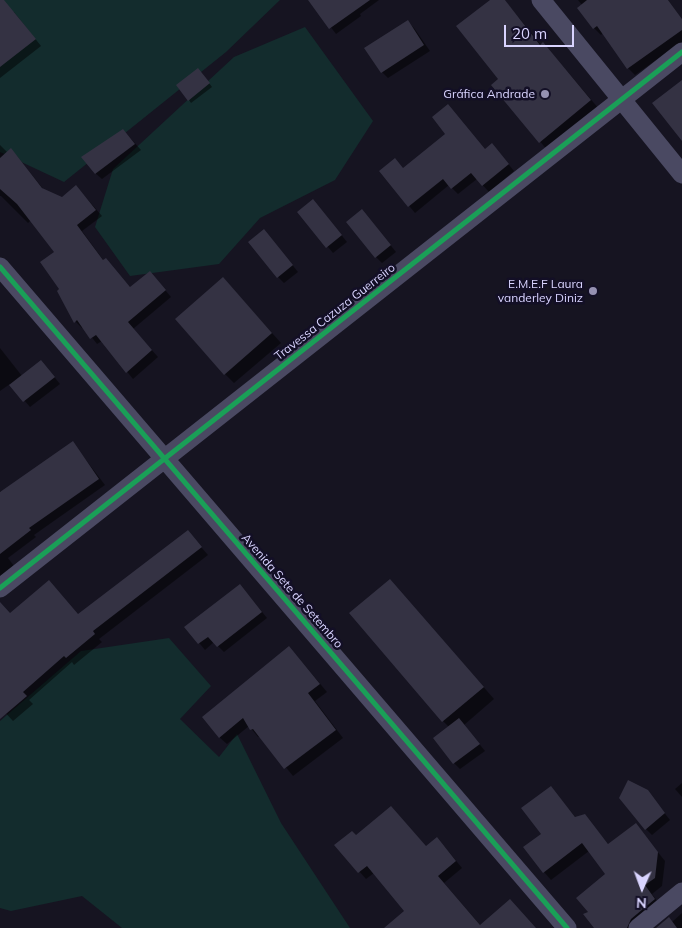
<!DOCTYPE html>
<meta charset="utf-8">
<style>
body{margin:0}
#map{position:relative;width:682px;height:928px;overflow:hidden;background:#161421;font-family:Mulish,sans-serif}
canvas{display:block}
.north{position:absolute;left:617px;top:863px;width:50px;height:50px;-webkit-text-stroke:4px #130f26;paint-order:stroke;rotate:182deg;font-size:14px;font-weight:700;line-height:20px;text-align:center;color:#d9d4ff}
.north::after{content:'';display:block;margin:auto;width:18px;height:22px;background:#d9d4ff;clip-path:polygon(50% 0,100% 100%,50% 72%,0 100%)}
.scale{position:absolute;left:504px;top:25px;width:70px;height:22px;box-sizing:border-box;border:2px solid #d9d4ff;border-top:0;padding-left:6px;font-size:15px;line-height:18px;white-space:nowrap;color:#d9d4ff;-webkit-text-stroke:4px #130f26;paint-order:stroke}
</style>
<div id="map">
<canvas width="682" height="928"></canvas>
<div class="north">N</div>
<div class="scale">20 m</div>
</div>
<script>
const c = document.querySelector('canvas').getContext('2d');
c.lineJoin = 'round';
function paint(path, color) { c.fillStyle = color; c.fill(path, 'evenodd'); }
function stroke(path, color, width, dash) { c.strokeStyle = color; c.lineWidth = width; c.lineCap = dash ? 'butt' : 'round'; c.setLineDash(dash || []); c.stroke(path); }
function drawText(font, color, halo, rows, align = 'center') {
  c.font = font + ' Mulish,sans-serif'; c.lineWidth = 5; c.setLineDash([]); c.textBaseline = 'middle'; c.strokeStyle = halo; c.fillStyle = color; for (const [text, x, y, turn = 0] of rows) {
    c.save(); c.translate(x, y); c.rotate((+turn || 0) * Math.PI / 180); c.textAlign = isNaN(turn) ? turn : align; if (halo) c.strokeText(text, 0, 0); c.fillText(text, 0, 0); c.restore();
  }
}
const green = new Path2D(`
 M 0,0 L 280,0 L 226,52 L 64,182 L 0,152 Z
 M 305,27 L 373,121 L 335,180 L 260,218 L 219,264 L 130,276 L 95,227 L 113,169 L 234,57 Z
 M 169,638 L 211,686 L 180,719 L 219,757 L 237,734 L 281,823 L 350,928 L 122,928 L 82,896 L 11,911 L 0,908 L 0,721 L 81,651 Z`);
const shadow = new Path2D(`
 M 310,0 L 379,0 L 360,14 L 361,16 L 336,34 Z
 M 492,0 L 505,0 L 507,3 L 541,45 L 543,43 L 551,52 L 599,109 L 548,151 L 493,85 L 499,79 Z
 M 578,0 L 668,0 L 682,19 L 682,45 L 680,43 L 635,75 L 628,68 L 603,33 L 601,35 L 594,28 L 578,8 L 582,5 Z
 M 0,12 L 14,12 L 41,46 L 0,78 Z
 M 408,22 L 414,28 L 430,51 L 388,78 L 382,72 Z
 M 201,72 L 212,87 L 191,103 L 189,100 Z
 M 123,130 L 141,150 L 102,179 L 95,173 Z
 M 0,145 L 8,153 L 11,150 L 17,156 L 44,190 L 62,198 L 82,193 L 102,216 L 82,231 L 104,261 L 131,288 L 156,279 L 171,297 L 133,329 L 158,357 L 133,379 L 102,341 L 97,344 L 83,326 L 82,328 L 76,322 L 59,291 L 61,289 L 56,253 L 31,220 L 28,223 L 1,196 L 0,196 Z
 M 485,150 L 498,151 L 514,171 L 489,192 L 477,179 L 458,194 L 449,185 L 415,213 L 381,172 L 403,169 Z
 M 319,207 L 347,242 L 333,253 L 299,212 Z
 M 368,217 L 396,252 L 382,263 L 376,257 Z
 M 270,237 L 298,272 L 284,283 L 278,277 Z
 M 223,278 L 281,343 L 234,383 L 225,374 Z
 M 0,348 L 22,376 L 47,368 L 60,384 L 30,407 L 10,384 L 0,391 Z
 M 73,443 L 105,485 L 34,535 L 36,537 L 8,558 L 14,566 L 0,577 L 0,491 L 1,492 Z
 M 188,532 L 208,555 L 99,639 L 102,642 L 74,665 L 72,662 L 29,700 L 33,704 L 13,721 L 0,707 L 0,615 L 79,615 Z
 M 390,580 L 494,699 L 464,725 L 485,751 L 460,769 L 454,763 L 449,727 L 443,721 Z
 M 246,592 L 267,618 L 224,652 L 214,642 L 205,650 L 186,627 Z
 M 296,655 L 327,692 L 315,701 L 343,738 L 293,776 L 260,736 L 258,737 L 249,726 L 227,744 L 219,737 Z
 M 682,783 L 682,797 L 675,789 Z
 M 551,787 L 576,818 L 585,816 L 609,845 L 636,825 L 665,861 L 662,886 L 652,894 L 662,908 L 638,928 L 595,928 L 590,913 L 607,874 L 589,851 L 551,880 L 544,872 L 543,834 Z
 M 647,791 L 670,820 L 652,835 L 646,829 Z
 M 356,836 L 426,848 L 444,846 L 462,868 L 444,883 L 481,926 L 535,928 L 400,928 L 405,911 L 374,873 L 366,879 L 336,845 Z
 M 682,913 L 682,928 L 658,928 L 672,922 Z`);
const building = new Path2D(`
 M 0,0 L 4,0 L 36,39 L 0,67 Z
 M 308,0 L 370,0 L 329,29 Z
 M 490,0 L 505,0 L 540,45 L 543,42 L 591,100 L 539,143 L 491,85 L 498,79 L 456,26 Z
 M 587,0 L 668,0 L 682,19 L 682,30 L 627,69 L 597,26 L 593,29 L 577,8 Z
 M 408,20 L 424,45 L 381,73 L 364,48 Z
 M 198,68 L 210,83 L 188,101 L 176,85 Z
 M 682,80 L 682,141 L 652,103 Z
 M 448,104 L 485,149 L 492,143 L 509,164 L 482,186 L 471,173 L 451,189 L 443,179 L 408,207 L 379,171 L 395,158 L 403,168 L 445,134 L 432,117 Z
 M 123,129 L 135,144 L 95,174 L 81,157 Z
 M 11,148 L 42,188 L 62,197 L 76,185 L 96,210 L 77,225 L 103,260 L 106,258 L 130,287 L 150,271 L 166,290 L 128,322 L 152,350 L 126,373 L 96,335 L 90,339 L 77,320 L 74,323 L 57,291 L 59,289 L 40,262 L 54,252 L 17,204 L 0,189 L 0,158 Z
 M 313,199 L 342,235 L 326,248 L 297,212 Z
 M 362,209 L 391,245 L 375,258 L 346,222 Z
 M 264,229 L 293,265 L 277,278 L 248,242 Z
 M 223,277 L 272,333 L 224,375 L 175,319 Z
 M 41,360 L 55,377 L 23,402 L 9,385 Z
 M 73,441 L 99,479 L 29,528 L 31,530 L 0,554 L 0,492 Z
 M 188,530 L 202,547 L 93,631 L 95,634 L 66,658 L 64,656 L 23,692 L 27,696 L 0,719 L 0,602 L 10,613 L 49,580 L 78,614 Z
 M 390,579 L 484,687 L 442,722 L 349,613 Z
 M 240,584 L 262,612 L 217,647 L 208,637 L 198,644 L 184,627 Z
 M 289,646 L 320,684 L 308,693 L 336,730 L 284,769 L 253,729 L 250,730 L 243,718 L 219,738 L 202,717 Z
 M 459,718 L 480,744 L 453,764 L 433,738 Z
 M 628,780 L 648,790 L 665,813 L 645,830 L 619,798 Z
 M 551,786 L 575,817 L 585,814 L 608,844 L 636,823 L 658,852 L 655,878 L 645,885 L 655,899 L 631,919 L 627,928 L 594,928 L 583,914 L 588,912 L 576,898 L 605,874 L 582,843 L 543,873 L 523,847 L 541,834 L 521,808 Z
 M 391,806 L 426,846 L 437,837 L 456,861 L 438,876 L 480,925 L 510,899 L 536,928 L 384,928 L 404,911 L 367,866 L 358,873 L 334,845 L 352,831 L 356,835 Z
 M 669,917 L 677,928 L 656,928 Z`);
const minor = new Path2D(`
 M 541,0 L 682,174
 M 0,267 L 567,928
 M 0,588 L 682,52
 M 638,928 L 682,892`);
const cycleway = new Path2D(`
 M 0,267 L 567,928
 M 0,588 L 682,52`);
const markers = [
 [545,94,5,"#9591b1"],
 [593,291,5,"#9591b1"]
];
const poiNames = [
 ["Gráfica Andrade",535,94],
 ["E.M.E.F Laura",583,284],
 ["vanderley Diniz",583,298]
];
const streetNames = [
 ["Travessa Cazuza Guerreiro",335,312,-38],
 ["Avenida Sete de Setembro",292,591,49]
];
paint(green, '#132c2d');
paint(shadow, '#0007');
paint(building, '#343243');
stroke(minor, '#4a4962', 19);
stroke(cycleway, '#1a9f57', 5);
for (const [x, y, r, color] of markers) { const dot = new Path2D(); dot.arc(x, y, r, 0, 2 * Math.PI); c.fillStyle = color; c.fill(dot); stroke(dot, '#130f26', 2); }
drawText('12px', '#d9d4ff', '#130f26', poiNames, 'right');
drawText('12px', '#d9d4ff', '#130f26', streetNames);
</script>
